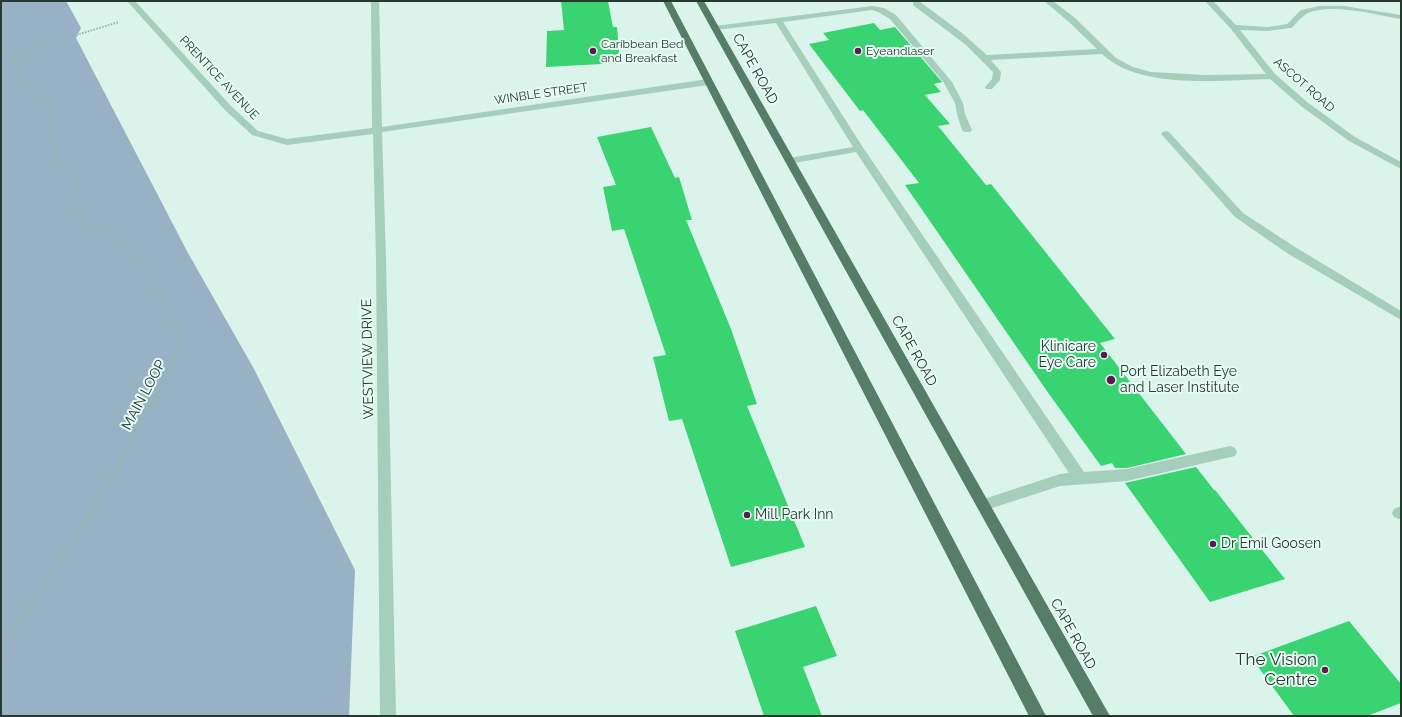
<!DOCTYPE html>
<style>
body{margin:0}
#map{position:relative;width:1402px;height:717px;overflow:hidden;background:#daf4eb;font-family:Raleway,sans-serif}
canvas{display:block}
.frame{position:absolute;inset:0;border:2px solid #27392f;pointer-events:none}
</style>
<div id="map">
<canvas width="1402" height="717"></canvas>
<div class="frame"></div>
</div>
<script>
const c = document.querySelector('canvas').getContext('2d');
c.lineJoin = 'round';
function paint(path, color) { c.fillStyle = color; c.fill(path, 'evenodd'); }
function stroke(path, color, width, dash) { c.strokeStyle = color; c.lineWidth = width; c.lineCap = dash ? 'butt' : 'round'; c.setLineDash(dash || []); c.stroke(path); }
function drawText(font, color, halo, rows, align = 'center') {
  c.font = font + ' Raleway,sans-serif'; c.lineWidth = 4; c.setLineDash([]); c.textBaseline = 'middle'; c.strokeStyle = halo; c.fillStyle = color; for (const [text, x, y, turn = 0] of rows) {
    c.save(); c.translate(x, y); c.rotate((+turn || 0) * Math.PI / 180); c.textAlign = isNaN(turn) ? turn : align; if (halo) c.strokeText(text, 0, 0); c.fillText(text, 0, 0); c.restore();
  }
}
const green = new Path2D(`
 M 1,1 L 66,1 L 81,28 L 76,38 L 188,253 L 254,369 L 355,570 L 349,716 L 1,716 Z`);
const building = new Path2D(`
 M 561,1 L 608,1 L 613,27 L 617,27 L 620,63 L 546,67 L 547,31 L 564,30 Z
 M 874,23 L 880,30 L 895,27 L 942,82 L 934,84 L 941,92 L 925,95 L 950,124 L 938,126 L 986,185 L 991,184 L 1115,339 L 1100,343 L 1186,454 L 1127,468 L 1115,468 L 1112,463 L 1101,466 L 1049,394 L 905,185 L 919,183 L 863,110 L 860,111 L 809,44 L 829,40 L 823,33 Z
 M 651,127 L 675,178 L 679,177 L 692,220 L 686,220 L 731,329 L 757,404 L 747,406 L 805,547 L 731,567 L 682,419 L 669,421 L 653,357 L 666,355 L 624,229 L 612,231 L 603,187 L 616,185 L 597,137 Z
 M 1196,467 L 1214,490 L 1215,490 L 1285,579 L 1210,602 L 1125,483 Z
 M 816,606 L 837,656 L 803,667 L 822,716 L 764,716 L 735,631 Z
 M 1349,621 L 1401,684 L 1401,703 L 1367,716 L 1294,716 L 1251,657 Z`);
const pathFar2 = new Path2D(`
 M 1,45 L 17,65 L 19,71 L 27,82 L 47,98 L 51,111 L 52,122 L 48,140 L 54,144 L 57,161 L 70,172 L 74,180
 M 12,60 L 63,39 L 119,22`);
const pathFar1 = new Path2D(`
 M 74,179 L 78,189 L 76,209 L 90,225 L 106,227 L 116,239 L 150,270 L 158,289 L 182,335 L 168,378 L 144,414`);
const path = new Path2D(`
 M 1,653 L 117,471 L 145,413`);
const minor = new Path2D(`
 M 127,1 L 135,1 L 231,106 L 258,131 L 287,139 L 372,128 L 371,1 L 379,1 L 382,127 L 708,79 L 712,82 L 708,85 L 382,132 L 386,260 L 396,716 L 380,716 L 376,260 L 373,134 L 287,145 L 252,135 L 225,110 Z
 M 913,1 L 919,1 L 962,33 L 987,55 L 1097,49 L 1069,22 L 1044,1 L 1053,1 L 1075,18 L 1116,58 L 1133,67 L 1151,72 L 1205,75 L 1266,74 L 1231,29 L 1205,1 L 1213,1 L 1236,25 L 1268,27 L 1287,24 L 1301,10 L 1320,6 L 1344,6 L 1401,15 L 1401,19 C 1375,15 1333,3 1308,13 C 1302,16 1296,23 1292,28 L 1289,28 L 1268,31 L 1240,30 L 1275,74 L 1307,102 L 1355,137 L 1401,162 L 1401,169 L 1349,141 L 1301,106 L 1270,79 C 1221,80 1139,90 1102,54 L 991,60 L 1001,72 L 1000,80 L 992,89 L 986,89 L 985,87 L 992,79 L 993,72 L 966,45 L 913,5 Z
 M 872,6 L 884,8 L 896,15 L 952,82 L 963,103 L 965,114 L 972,130 L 970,132 L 964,132 L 962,130 L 957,114 L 955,103 L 944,83 L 890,19 L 878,12 L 872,10 L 783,22 L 864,149 L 1084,472 L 1127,469 L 1230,446 L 1235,448 L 1237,452 L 1235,456 L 1127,481 L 1060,486 L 983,511 L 978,509 L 976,505 L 978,501 L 1060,474 L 1069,473 L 856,152 L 789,164 L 784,161 L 789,158 L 853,147 L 776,23 L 715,30 L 711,28 L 715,26 Z
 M 1166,131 L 1169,132 L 1243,213 L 1295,247 L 1401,311 L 1401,320 L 1287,253 L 1235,217 L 1163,136 L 1161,134 L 1163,132 Z
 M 1401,506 L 1401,519 L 1399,519 L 1394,517 L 1392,513 L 1394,509 Z`);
const major = new Path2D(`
 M 663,1 L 671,1 L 1046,716 L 1029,716 Z
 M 696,1 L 704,1 L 1110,716 L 1093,716 Z`);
const markers = [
 [593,51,4,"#5f1852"],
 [858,51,4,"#5f1852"],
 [1104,355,4,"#5f1852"],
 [1111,380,5,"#5f1852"],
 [747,515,4,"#5f1852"],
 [1213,544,4,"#5f1852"],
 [1325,670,4,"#5f1852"]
];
const farPoinames = [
 ["Caribbean Bed",601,44],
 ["and Breakfast",601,58],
 ["Eyeandlaser",866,51]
];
const farStreetnames = [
 ["PRENTICE AVENUE",219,78,47],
 ["ASCOT ROAD",1304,85,41],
 ["WINBLE STREET",541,94,-8]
];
const streetNames = [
 ["CAPE ROAD",755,69,61],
 ["CAPE ROAD",914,351,61],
 ["WESTVIEW DRIVE",368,359,-91],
 ["MAIN LOOP",144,395,-62],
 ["CAPE ROAD",1073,634,61]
];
const poiNames = [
 ["Klinicare",1096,347,"right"],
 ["Eye Care",1096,363,"right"],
 ["Port Elizabeth Eye",1120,372],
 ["and Laser Institute",1120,388],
 ["Mill Park Inn",755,515],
 ["Dr Emil Goosen",1221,544]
];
const nearPoinames = [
 ["The Vision",1317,660],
 ["Centre",1317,680]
];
paint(green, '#98b1c5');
paint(building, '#3ad371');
stroke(pathFar2, '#8fbaa6', 2, [1.5, 1.5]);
stroke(pathFar1, '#8fbaa6', 2.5, [2, 2]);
stroke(path, '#8fbaa6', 3, [2.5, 2.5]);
paint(minor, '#a5cebc');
paint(major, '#567d68');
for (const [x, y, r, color] of markers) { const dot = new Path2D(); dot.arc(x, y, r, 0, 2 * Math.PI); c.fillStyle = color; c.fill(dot); stroke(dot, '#e7fbf5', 1.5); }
drawText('12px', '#27392f', '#e7fbf5', farPoinames, 'left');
drawText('12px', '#27392f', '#e7fbf5', farStreetnames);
drawText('14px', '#27392f', '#e7fbf5', streetNames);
drawText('14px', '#27392f', '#e7fbf5', poiNames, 'left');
drawText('17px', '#27392f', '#e7fbf5', nearPoinames, 'right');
</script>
